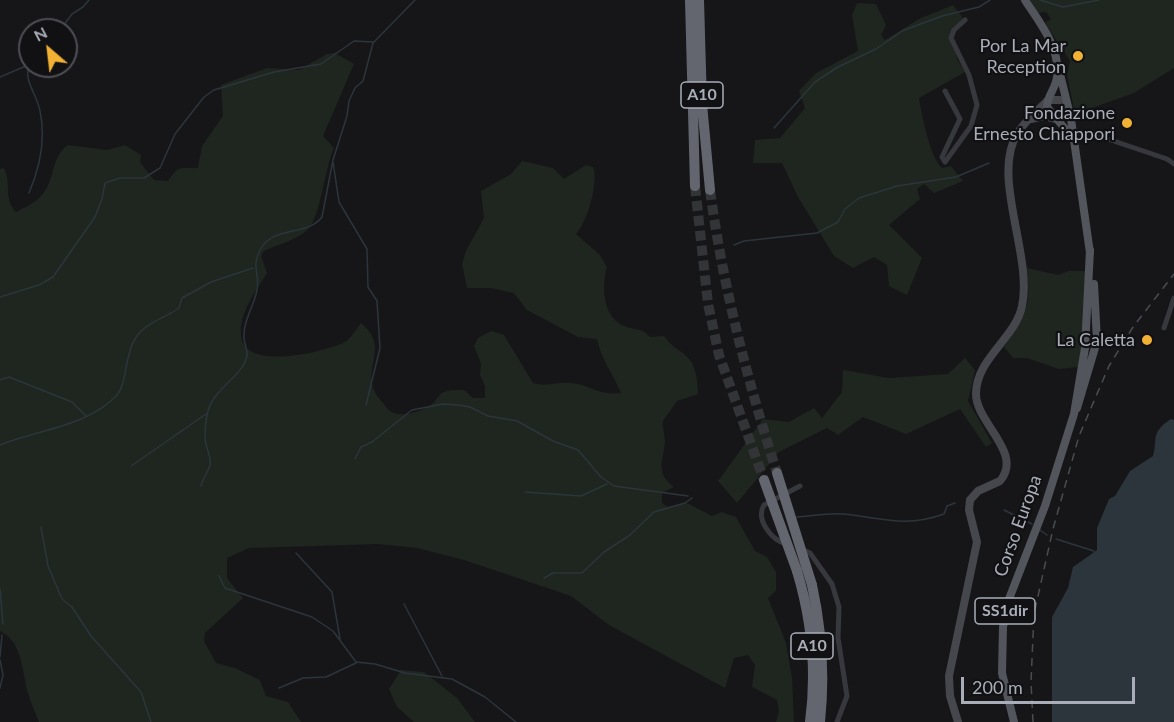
<!DOCTYPE html>
<style>
body{margin:0}
#map{position:relative;width:1174px;height:722px;overflow:hidden;background:#161618;font-family:Lato,sans-serif}
canvas{display:block}
.north{position:absolute;left:18px;top:18px;width:60px;height:60px;box-sizing:border-box;background:#111113;border:2px solid #4d4f55;border-radius:50%;rotate:332deg;font-size:16px;font-weight:700;line-height:24px;text-align:center;color:#a8adb8}
.north::after{content:'';display:block;margin:auto;width:21px;height:27px;background:#f2b134;clip-path:polygon(50% 0,100% 100%,50% 72%,0 100%)}
.scale{position:absolute;left:961px;top:677px;width:174px;height:27px;box-sizing:border-box;border:3px solid #a8adb8;border-top:0;padding-left:8px;font-size:18px;line-height:21px;white-space:nowrap;color:#a8adb8;-webkit-text-stroke:4px #111113;paint-order:stroke}
</style>
<div id="map">
<canvas width="1174" height="722"></canvas>
<div class="north">N</div>
<div class="scale">200 m</div>
</div>
<script>
const c = document.querySelector('canvas').getContext('2d');
c.lineJoin = 'round';
function paint(path, color) { c.fillStyle = color; c.fill(path, 'evenodd'); }
function stroke(path, color, width, dash) { c.strokeStyle = color; c.lineWidth = width; c.lineCap = dash ? 'butt' : 'round'; c.setLineDash(dash || []); c.stroke(path); }
function drawText(font, color, halo, rows, align = 'center') {
  c.font = font + ' Lato,sans-serif'; c.lineWidth = 4.5; c.setLineDash([]); c.textBaseline = 'middle'; c.strokeStyle = halo; c.fillStyle = color; for (const [text, x, y, turn = 0] of rows) {
    c.save(); c.translate(x, y); c.rotate((+turn || 0) * Math.PI / 180); c.textAlign = isNaN(turn) ? turn : align; if (halo) c.strokeText(text, 0, 0); c.fillText(text, 0, 0); c.restore();
  }
}
const green = new Path2D(`
 M 1030,0 L 1174,0 L 1174,68 L 1134,93 L 1075,114 L 1067,75 L 1070,61 L 1045,23 L 1051,19 L 1046,12 L 1038,13 Z
 M 857,3 L 876,4 L 886,25 L 881,35 L 885,40 L 919,19 L 953,5 L 964,19 L 953,33 L 957,59 L 965,72 L 919,98 C 922,116 930,157 942,168 L 951,166 L 963,181 L 934,193 L 924,184 L 917,189 L 920,199 L 889,225 L 922,258 L 907,295 L 889,286 L 887,265 L 874,257 L 853,268 L 834,256 L 798,197 L 782,163 L 753,163 L 755,140 L 780,138 L 805,108 L 799,91 L 816,73 L 858,51 L 852,15 Z
 M 335,53 L 354,64 L 323,136 L 334,148 C 325,168 321,214 309,228 C 300,239 277,245 264,251 L 261,256 L 267,273 C 256,291 239,313 241,335 C 243,372 323,352 343,343 C 350,340 356,329 361,323 C 390,347 363,365 375,392 C 377,397 383,402 386,407 C 396,421 421,412 432,404 C 436,401 438,396 442,393 C 448,389 457,390 464,390 L 473,398 L 485,398 L 485,386 L 480,375 L 481,363 L 474,346 L 478,338 L 491,331 L 504,335 L 533,383 C 547,387 557,382 570,383 C 590,384 597,396 621,393 C 613,374 601,359 597,339 L 578,337 L 527,310 L 514,293 L 491,288 L 467,288 L 462,264 L 466,251 L 484,218 L 481,191 L 511,174 L 522,161 L 553,168 L 564,179 L 586,165 L 593,167 C 599,182 587,223 576,234 L 600,255 L 607,267 C 602,284 602,313 620,324 C 631,331 641,326 650,337 L 664,336 C 673,349 682,350 690,360 C 696,367 698,384 698,394 L 677,401 L 663,421 C 662,428 665,434 665,441 C 664,460 654,472 674,487 L 662,493 L 662,503 L 668,507 L 687,503 L 712,516 L 722,512 L 736,517 L 755,551 L 767,557 L 776,572 L 776,591 L 768,598 L 786,643 L 792,678 L 794,722 L 776,722 L 779,711 L 777,700 L 752,687 L 755,665 L 748,655 L 734,658 L 725,688 L 609,625 L 571,596 L 464,560 L 417,548 L 378,544 L 249,548 L 227,558 L 227,578 L 243,598 L 205,633 L 204,641 L 216,663 L 235,668 L 260,680 L 266,696 L 288,702 L 301,722 L 39,722 C 35,712 30,701 27,690 C 22,669 22,642 0,631 L 0,169 L 4,168 C 12,184 3,199 16,212 C 24,208 35,203 41,196 C 56,180 50,157 68,145 L 107,150 L 125,145 L 141,155 L 140,162 L 154,180 L 168,181 C 180,164 179,169 198,168 L 202,146 L 223,116 L 221,85 L 267,68 L 299,70 L 327,54 Z
 M 1027,268 L 1058,275 L 1069,271 L 1086,271 L 1084,324 L 1079,367 L 1059,369 L 1027,358 L 1013,358 L 1004,347 C 1026,312 1031,311 1027,268 Z
 M 965,358 L 975,370 L 968,401 L 992,443 L 986,447 L 960,409 L 906,434 L 863,417 L 838,435 L 827,428 L 779,452 L 737,503 L 718,481 L 763,419 L 789,422 L 814,408 L 822,418 L 842,392 L 843,370 L 889,378 L 948,374 Z
 M 401,670 L 424,672 L 457,698 L 475,722 L 414,722 L 397,707 L 389,689 Z`);
const water = new Path2D(`
 M 1171,419 L 1174,420 L 1174,722 L 1052,722 L 1052,617 L 1068,588 L 1073,567 L 1097,550 L 1097,528 L 1109,499 L 1115,496 L 1130,471 L 1153,456 C 1158,438 1150,433 1171,419 Z`);
const stream = new Path2D(`
 M 1040,0 L 1063,7 L 1099,0
 M 60,30 L 72,14 L 83,7 L 89,0
 M 0,77 L 28,65
 M 774,128 L 815,82 L 838,67 L 876,49 L 902,31 L 942,16 L 979,7 L 990,0
 M 333,162 L 339,202 L 367,249 L 368,287 L 377,301 L 380,348 L 366,405
 M 29,193 C 40,167 46,139 40,111 C 37,93 22,81 30,62
 M 734,245 L 744,241 L 817,233 L 838,222 L 845,209 L 859,198 L 897,186 L 956,177 L 989,163
 M 0,297 L 39,285 L 53,277 L 95,217 L 102,199 L 105,183 L 120,178 L 144,178 L 160,168 L 175,134 L 204,97 L 214,90 L 274,72 L 321,64 L 354,41 L 374,42
 M 0,380 L 9,377 L 72,402 L 86,416
 M 0,445 C 37,430 89,426 117,395 C 127,384 125,353 135,339 C 145,322 164,319 179,308 L 182,298 L 211,282 L 253,268
 M 355,459 L 361,447 L 372,442 L 412,410 L 443,404 L 459,405 L 470,407 L 488,416 L 517,421 L 553,441 L 578,450 L 601,477 L 614,486 L 688,496
 M 131,466 L 206,414
 M 201,486 C 203,479 208,472 210,465 C 212,457 205,447 205,438 C 205,431 206,418 208,411 C 214,388 243,376 247,356 C 248,350 244,344 244,338 C 243,321 254,306 257,290 C 260,275 251,266 260,250 C 273,225 307,237 322,217 L 333,160 L 347,116 L 349,101 L 355,88 L 363,81 L 373,43 L 415,0
 M 525,492 L 581,496 L 607,484
 M 1004,510 L 1032,524
 M 797,517 C 812,516 828,513 843,514 C 882,518 905,528 944,514 L 947,506 L 955,503
 M 41,527 L 48,566 L 62,599 L 72,607 L 91,636 L 141,692 L 151,722
 M 1040,530 L 1047,535
 M 1056,539 L 1094,551
 M 296,553 L 332,592 L 340,639
 M 219,576 L 225,588 L 312,617 L 333,631 L 356,662 L 375,664 L 405,673 L 452,679 L 485,697 L 516,722
 M 544,578 L 553,573 L 582,573 L 604,552 L 630,535 L 654,512 L 685,503 L 692,498
 M 0,589 L 3,624
 M 404,604 L 442,676
 M 0,657 L 2,635
 M 0,660 L 3,675 L 0,688
 M 279,688 L 303,678 L 326,677 L 356,663`);
const motorwayTunnel = new Path2D(`
 M 695,186 L 708,304 L 719,355 L 764,480
 M 710,190 C 723,287 747,379 777,473`);
const minor = new Path2D(`
 M 945,91 L 960,119 L 942,157 L 945,162 L 971,126 L 977,105 L 969,75 L 951,38 L 954,30 L 965,20
 M 1073,136 L 1105,138 L 1167,159 L 1174,164
 M 1164,328 L 1174,298
 M 786,544 C 772,540 755,520 764,505 L 800,486
 M 801,549 L 810,553 L 832,584 L 839,607 L 838,638 L 847,696 L 837,722`);
const secondary = new Path2D(`
 M 1031,119 L 1044,116 L 1056,119
 M 958,722 L 950,696 L 949,676 L 977,542 L 969,510 L 970,500 L 978,491 L 1000,481 C 1024,453 976,423 976,394 C 976,358 1016,338 1022,306 C 1033,256 991,177 1017,134 C 1025,120 1038,111 1048,100 L 1060,100 L 1068,107`);
const primary = new Path2D(`
 M 1025,0 C 1039,22 1061,48 1057,77 C 1056,88 1047,96 1047,107 L 1071,136
 M 1058,66 L 1071,119 L 1090,253
 M 1077,408 L 1097,341 L 1094,284
 M 1014,722 L 1002,673 L 1003,627 L 1009,599 L 1045,506 L 1074,414 L 1085,348 L 1090,250`);
const motorway = new Path2D(`
 M 690,0 L 695,186
 M 699,0 L 702,104 L 710,190
 M 797,571 C 812,621 817,670 810,722
 M 812,585 C 822,631 825,675 820,722`);
const rail = new Path2D(`
 M 1033,722 L 1031,682 L 1034,614 L 1053,529 L 1079,436 L 1109,366 L 1133,327 L 1174,274`);
const motorwayBridge = new Path2D(`
 M 777,473 L 812,585
 M 764,480 L 797,571`);
const markers = [
 [1078,56,6,"#f2b134"],
 [1127,123,6,"#f2b134"],
 [1147,340,6,"#f2b134"]
];
const shields = [
 [702,95,42],
 [1005,611,60],
 [812,646,42]
];
const shieldNames = [
 ["A10",702,95],
 ["SS1dir",1005,611],
 ["A10",812,646]
];
const poiNames = [
 ["Por La Mar",1066,46],
 ["Reception",1066,67],
 ["Fondazione",1115,113],
 ["Ernesto Chiappori",1115,134],
 ["La Caletta",1135,340]
];
const streetNames = [
 ["Corso Europa",1018,526,-70]
];
paint(green, '#1e261f');
paint(water, '#2c353c');
stroke(stream, '#2c353c', 1.5);
stroke(motorwayTunnel, '#333438', 10, [10, 5]);
stroke(minor, '#37383d', 5);
stroke(secondary, '#45474d', 8);
stroke(primary, '#53555c', 8);
stroke(motorway, '#63666e', 10);
stroke(rail, '#4a4c52', 1.5, [8, 6]);
stroke(motorwayBridge, '#63666e', 10);
for (const [x, y, r, color] of markers) { const dot = new Path2D(); dot.arc(x, y, r, 0, 2 * Math.PI); c.fillStyle = color; c.fill(dot); stroke(dot, '#111113', 2); }
for (const [x, y, w] of shields) { const box = new Path2D(); box.roundRect(x - w / 2, y - 13, w, 26, 4.5); c.fillStyle = '#111113'; c.fill(box); stroke(box, '#a8adb8', 1.5); }
drawText('bold 16px', '#a8adb8', null, shieldNames);
drawText('18px', '#a8adb8', '#111113', poiNames, 'right');
drawText('18px', '#a8adb8', '#111113', streetNames);
</script>
